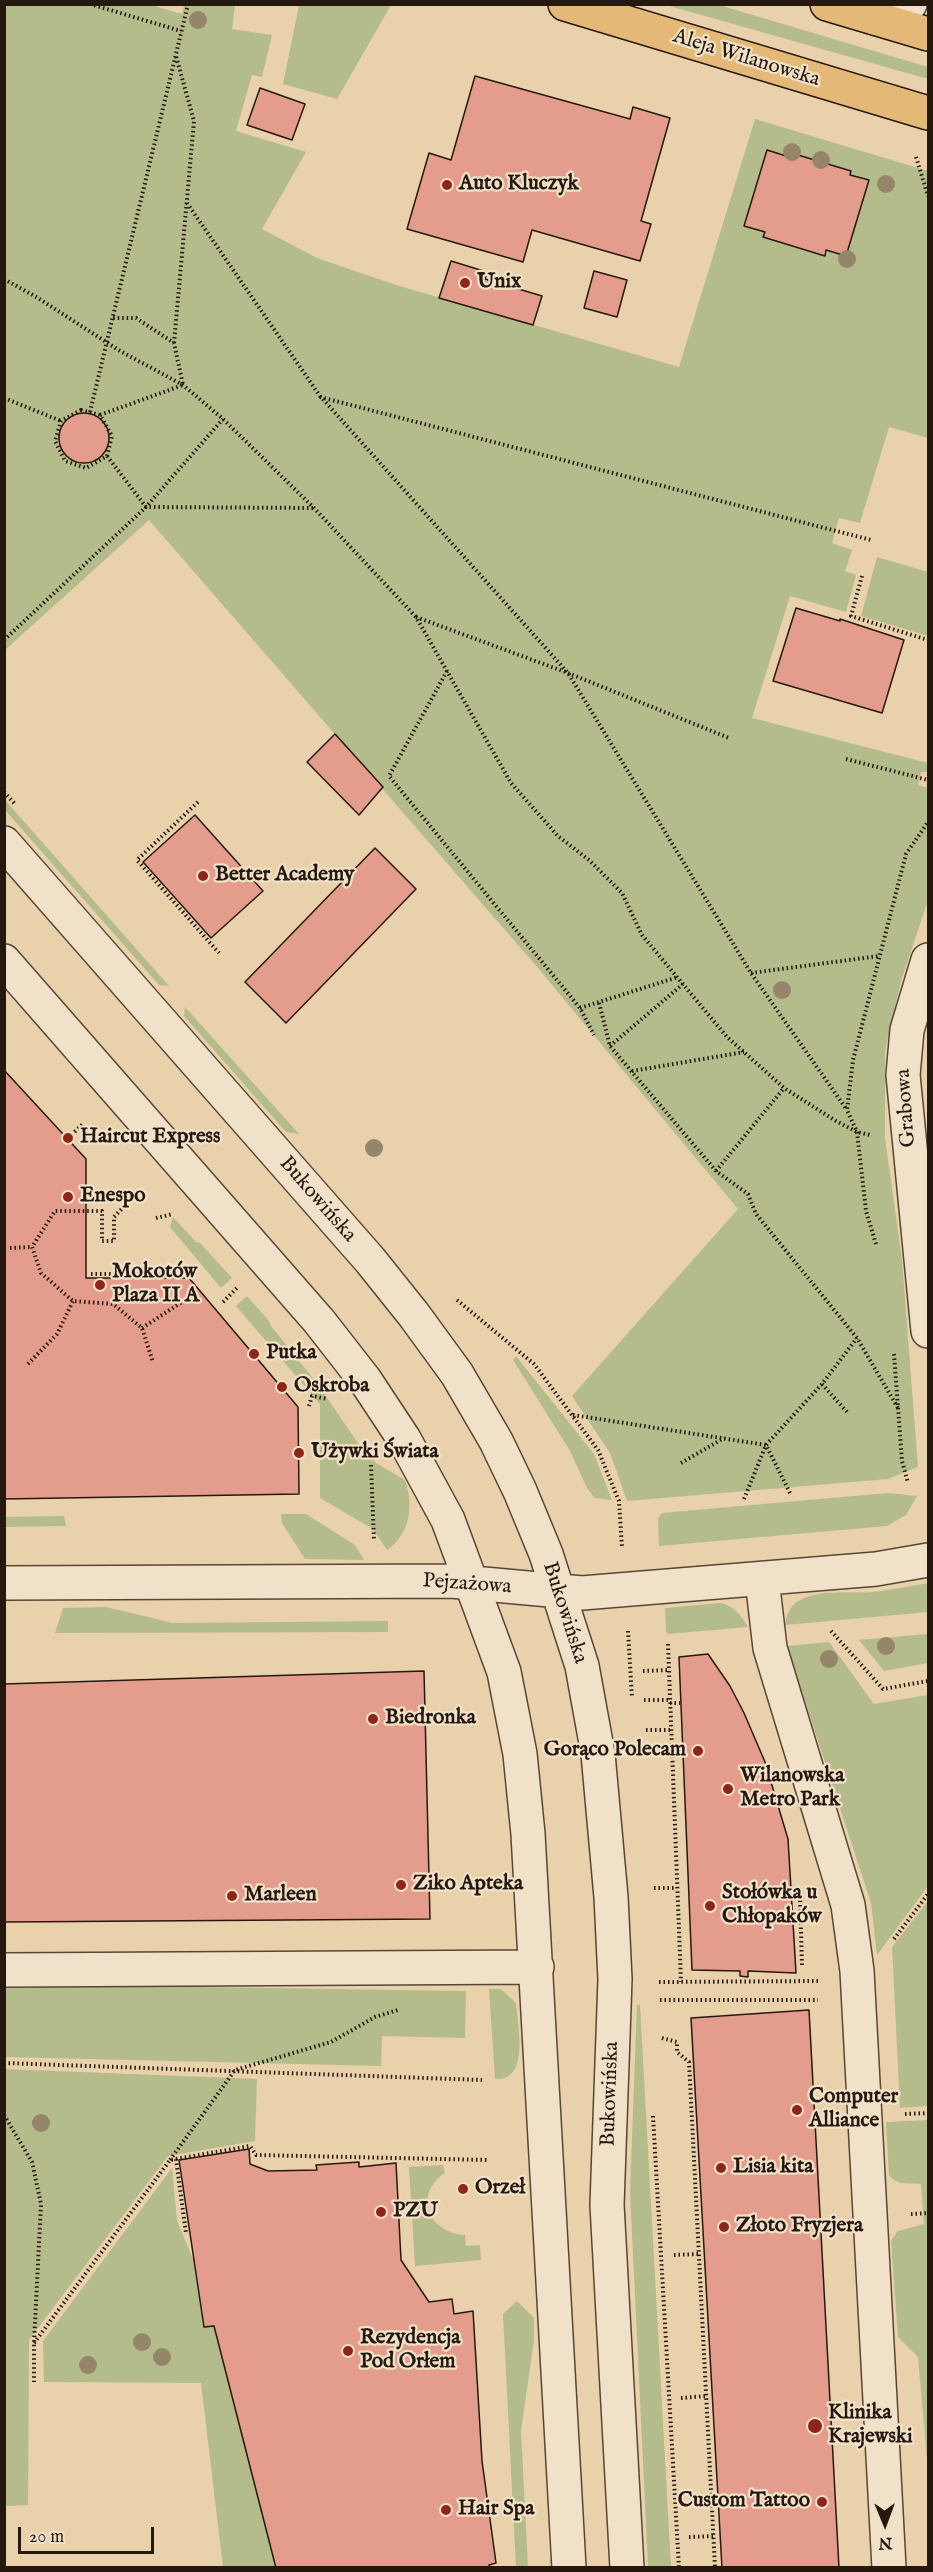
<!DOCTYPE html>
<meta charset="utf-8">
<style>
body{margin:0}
#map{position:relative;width:933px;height:2572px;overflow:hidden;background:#e9d1ab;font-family:"IM FELL English",serif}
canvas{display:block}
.frame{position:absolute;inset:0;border:6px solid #25180f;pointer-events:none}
.north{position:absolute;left:855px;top:2494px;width:60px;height:60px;-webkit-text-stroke:4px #f1e1c8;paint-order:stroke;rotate:179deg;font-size:16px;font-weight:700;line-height:24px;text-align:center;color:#25180f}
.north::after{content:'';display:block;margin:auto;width:21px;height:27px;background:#25180f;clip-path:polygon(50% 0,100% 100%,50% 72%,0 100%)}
.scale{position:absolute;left:18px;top:2527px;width:136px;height:27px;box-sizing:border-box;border:3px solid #25180f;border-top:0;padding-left:8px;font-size:18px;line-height:21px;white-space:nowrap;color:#25180f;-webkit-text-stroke:4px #f1e1c8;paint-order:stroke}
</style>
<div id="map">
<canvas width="933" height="2572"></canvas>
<div class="frame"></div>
<div class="north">N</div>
<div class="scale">20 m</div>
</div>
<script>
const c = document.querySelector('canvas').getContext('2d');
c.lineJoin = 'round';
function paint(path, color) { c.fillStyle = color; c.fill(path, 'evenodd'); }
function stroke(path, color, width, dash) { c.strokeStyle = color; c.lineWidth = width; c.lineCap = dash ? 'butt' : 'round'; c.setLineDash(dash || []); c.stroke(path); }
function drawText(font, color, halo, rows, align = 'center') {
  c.font = font + ' "IM FELL English",serif'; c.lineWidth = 4.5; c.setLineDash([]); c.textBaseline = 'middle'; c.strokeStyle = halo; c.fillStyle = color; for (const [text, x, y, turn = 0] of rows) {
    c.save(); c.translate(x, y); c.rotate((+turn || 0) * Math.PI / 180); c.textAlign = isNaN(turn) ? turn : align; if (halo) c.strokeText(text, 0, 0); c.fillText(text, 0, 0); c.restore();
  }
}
const green = new Path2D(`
 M 5,5 L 151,5 L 182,14 L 184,5 L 235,5 L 232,29 L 272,35 L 262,77 L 252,75 L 236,131 L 306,152 L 262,229 L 317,258 L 396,285 L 679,367 L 755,119 L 928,171 L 928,438 L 889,427 L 860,523 L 839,518 L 832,543 L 852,550 L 845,571 L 856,575 L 846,612 L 790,596 L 752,718 L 928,763 L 928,772 L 921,772 L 918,785 L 928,788 L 928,900 L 901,981 L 885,1051 L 885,1138 L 902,1260 L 918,1467 L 888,1479 L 627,1501 L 610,1453 L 572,1396 L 738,1209 L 538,968 L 149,520 L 5,650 Z
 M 299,5 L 391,5 L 337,99 L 283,84 Z
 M 666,5 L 719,5 L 928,67 L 928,79 Z
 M 877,557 L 928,572 L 928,636 L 861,616 Z
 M 5,800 L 169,986 L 159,985 L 5,810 Z
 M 185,1007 L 299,1134 L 286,1132 L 184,1016 Z
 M 173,1217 L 196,1242 L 200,1243 L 232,1278 L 221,1288 L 170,1227 Z
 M 247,1296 L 269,1321 L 271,1326 L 316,1382 L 369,1459 L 372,1457 L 376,1463 L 405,1480 C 414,1505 410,1534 387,1550 L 373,1529 L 320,1498 L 320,1404 L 236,1306 Z
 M 516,1356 L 594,1454 L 612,1500 L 595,1498 L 587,1488 L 569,1449 L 513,1360 Z
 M 888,1493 L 917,1496 L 906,1515 L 887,1526 L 659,1546 L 658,1518 L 662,1513 Z
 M 281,1514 L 306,1514 L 355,1545 L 364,1560 L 305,1559 L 282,1523 Z
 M 64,1516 L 66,1526 L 5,1527 L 5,1517 Z
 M 928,1583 L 928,1612 L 785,1625 C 787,1613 791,1604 802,1599 C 822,1589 851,1594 872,1592 C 891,1590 910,1586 928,1583 Z
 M 721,1603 C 735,1606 741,1616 748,1627 L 668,1634 L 666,1631 L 665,1608 Z
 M 106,1607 L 173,1623 L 388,1621 L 388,1632 L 55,1633 L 63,1608 Z
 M 928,1634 L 928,1663 L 884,1671 L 859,1640 Z
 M 829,1642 L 874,1704 L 928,1695 L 928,1886 L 877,1955 L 871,1903 L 787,1646 Z
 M 928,1901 L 928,2106 L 900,2108 L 892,1947 Z
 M 5,1984 L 466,1991 L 465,2038 L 382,2036 L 381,2066 L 5,2057 Z
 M 489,1989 L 501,1989 L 516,2003 C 518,2025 530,2082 495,2079 Z
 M 637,2005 L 640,2005 L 671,2567 L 648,2567 L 630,2191 Z
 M 5,2069 L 257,2079 L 255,2141 L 168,2156 L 29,2340 L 28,2505 L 5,2506 Z
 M 928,2120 L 928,2472 L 918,2357 L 898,2337 L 891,2241 L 898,2231 L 924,2224 L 921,2184 C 908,2183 898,2186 889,2175 L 886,2122 Z
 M 443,2165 L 445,2173 C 412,2195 429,2233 465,2235 L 466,2246 L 480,2245 L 481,2260 L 415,2266 L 409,2167 Z
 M 172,2168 L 177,2221 L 193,2259 L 204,2327 L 214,2326 L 276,2567 L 223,2567 L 201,2383 L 44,2382 L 43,2341 Z
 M 517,2301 L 534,2318 L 534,2340 L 521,2431 L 528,2568 L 516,2567 L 503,2314 Z`);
const building = new Path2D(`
 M 475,76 L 630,119 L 633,107 L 670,118 L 641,221 L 651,224 L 640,261 L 532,230 L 523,262 L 407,229 L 429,153 L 451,160 Z
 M 260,88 L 305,104 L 292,140 L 247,125 Z
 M 767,150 L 786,156 L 788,152 L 851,171 L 850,175 L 869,180 L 846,256 L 826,250 L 825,256 L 763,237 L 765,232 L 744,226 Z
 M 451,261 L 487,272 L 485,279 L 542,296 L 533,325 L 439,298 Z
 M 594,271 L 627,280 L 617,317 L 584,308 Z
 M59 438a25 25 0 1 1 50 0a25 25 0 1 1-50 0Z
 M 796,608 L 840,621 L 840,619 L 904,640 L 882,713 L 773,681 Z
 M 335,734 L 383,787 L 359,815 L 307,762 Z
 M 195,815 L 263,891 L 211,938 L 143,862 Z
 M 375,848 L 416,889 L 286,1023 L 245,982 Z
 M 4,1070 L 86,1159 L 86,1278 L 189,1278 L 298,1407 L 299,1494 L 4,1499 Z
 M 708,1654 L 730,1686 L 744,1713 L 765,1762 L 788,1839 L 796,1973 L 748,1971 L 748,1977 L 740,1976 L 740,1971 L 692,1970 L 679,1657 Z
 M 424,1671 L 430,1919 L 4,1922 L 4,1684 Z
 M 809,2010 L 839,2568 L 722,2568 L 691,2018 Z
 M 249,2149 L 250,2164 L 268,2171 L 317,2170 L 316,2165 L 359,2162 L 359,2167 L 396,2163 L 401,2260 L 429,2302 L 452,2299 L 454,2314 L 473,2311 L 482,2461 L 496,2563 L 489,2565 L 489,2568 L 276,2568 L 214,2326 L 204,2327 L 179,2160 Z`);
const path = new Path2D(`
 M 90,4 L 181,31
 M 916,157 L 928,196
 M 187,203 L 320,396 L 568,673 L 751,973 L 847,1110
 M 4,279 L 38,298 L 120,351 L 183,385 L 223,419 L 314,508 L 416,617 L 511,783 L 558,836 L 589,860 L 622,893 L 642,935 L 727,1037 L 784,1088 L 836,1121 L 857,1132 L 870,1135
 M 174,343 L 194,121 L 176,56
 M 320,397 L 871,540
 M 4,398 L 61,421
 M 81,410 L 100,415 L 112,436 L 107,456 L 86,468 L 65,461 L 55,441 L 61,421 Z
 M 90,412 L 188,4
 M 100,415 L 183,385 L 174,343 L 136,318 L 113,318
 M 107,456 L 146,507 L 223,419
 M 862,576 L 851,616 L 928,640
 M 416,617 L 568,673 L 729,738
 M 4,640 L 146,507 L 314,508
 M 447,671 L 389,776 L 580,1008 L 594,1035
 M 846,759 L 928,780
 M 4,792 L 15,804
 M 198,802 L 137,860 L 219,953
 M 751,973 L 879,956
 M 599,1003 L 610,1046 L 716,1171 L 748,1194 L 756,1214 L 857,1338 L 898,1408
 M 580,1008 L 678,977
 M 610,1046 L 683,984
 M 632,1071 L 744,1052
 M 68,1138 L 84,1123
 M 716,1171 L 784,1088
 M 137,1193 L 114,1217 L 114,1241 L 102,1241 L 102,1211 L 55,1211 L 32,1247 L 41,1273 L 73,1301 L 113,1304 L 142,1328 L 153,1362
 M 156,1218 L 173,1214
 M 876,1244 L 866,1211 L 857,1132 L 847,1110 L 853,1060 L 906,854 L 928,822
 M 10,1248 L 32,1247
 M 91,1274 L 185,1274 L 193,1266
 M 457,1300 L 534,1364 L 598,1450 L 619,1501 L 622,1548
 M 223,1302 L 237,1288
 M 142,1328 L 182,1302
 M 894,1354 L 902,1461 L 908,1483
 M 28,1364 L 57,1334 L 73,1301
 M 822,1384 L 847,1412
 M 309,1406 L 312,1396 L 328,1399
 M 573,1415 L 766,1445 L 791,1495
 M 681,1463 L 724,1438
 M 371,1465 L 374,1541
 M 744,1499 L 766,1445 L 822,1384 L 857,1338
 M 628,1631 L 632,1698
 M 831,1631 L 883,1689 L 928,1681
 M 668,1644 L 681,1982
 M 643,1671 L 669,1670
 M 644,1700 L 670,1700
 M 670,1703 L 680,1703
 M 646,1730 L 672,1730
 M 654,1888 L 676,1888
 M 800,1896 L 802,1965
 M 894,1939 L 928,1894
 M 659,1982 L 818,1981
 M 660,2000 L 818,2000
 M 662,2038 L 677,2042 L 677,2052 L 689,2062 L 715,2568
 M 4,2063 L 482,2080
 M 905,2114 L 928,2113
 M 4,2115 L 32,2162 L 41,2204 L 34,2343 L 34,2382
 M 653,2116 L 679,2568
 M 176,2159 L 186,2233
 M 170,2160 L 235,2070 L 331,2042 L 375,2017 L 398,2010
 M 911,2214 L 928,2213
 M 674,2255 L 698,2254
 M 34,2343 L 170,2160 L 250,2146 L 256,2155 L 489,2160
 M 681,2398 L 707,2396
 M 689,2537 L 714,2536`);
const minor = new Path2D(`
 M 875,18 L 910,4
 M 4,843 L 370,1260 L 414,1315 L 457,1374 L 496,1441 L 520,1491 L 546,1554 L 582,1666 L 598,1754 L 611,1897 L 615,1979 L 607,2205 L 627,2568
 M 928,960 L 907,1030 L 903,1075 L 928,1331
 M 4,961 L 319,1321 L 365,1380 L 404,1439 L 448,1520 L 504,1672 L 520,1754 L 528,1834 L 569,2568
 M 762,1579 L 770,1648 L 848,1905 L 857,1971 L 889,2568
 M 4,1583 L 451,1581 L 582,1593 L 876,1569 L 928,1560
 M 4,1970 L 537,1967`);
const major = new Path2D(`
 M 565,4 L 928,113
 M 827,4 L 928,34`);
const trees = [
 [198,20],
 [792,152],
 [821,160],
 [886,184],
 [847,259],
 [782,990],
 [374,1148],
 [886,1646],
 [829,1659],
 [41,2123],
 [142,2342],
 [162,2357],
 [88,2365]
];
const markers = [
 [447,185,6,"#8f2418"],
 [465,283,6,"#8f2418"],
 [203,876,6,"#8f2418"],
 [68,1138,6,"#8f2418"],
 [68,1197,6,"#8f2418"],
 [100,1285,6,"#8f2418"],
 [254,1354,6,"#8f2418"],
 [282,1387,6,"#8f2418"],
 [299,1453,6,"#8f2418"],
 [373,1719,6,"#8f2418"],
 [698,1751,6,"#8f2418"],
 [728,1789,6,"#8f2418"],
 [401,1885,6,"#8f2418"],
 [232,1896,6,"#8f2418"],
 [710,1906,6,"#8f2418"],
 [797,2110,6,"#8f2418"],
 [721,2168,6,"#8f2418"],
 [463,2189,6,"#8f2418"],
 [381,2212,6,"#8f2418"],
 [724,2227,6,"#8f2418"],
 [348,2351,6,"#8f2418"],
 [815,2426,8,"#8f2418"],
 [822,2502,6,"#8f2418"],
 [446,2510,6,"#8f2418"]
];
const streetNames = [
 ["Aleja Wilanowska",746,59,17],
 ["Grabowa",907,1108,-94],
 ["Bukowińska",317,1200,49],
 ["Pejzażowa",467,1585,4],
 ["Bukowińska",564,1613,72],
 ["Bukowińska",611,2094,-88]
];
const poiNames = [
 ["Auto Kluczyk",459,185],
 ["Unix",477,283],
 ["Better Academy",215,876],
 ["Haircut Express",80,1138],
 ["Enespo",80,1197],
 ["Mokotów",112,1273],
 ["Plaza II A",112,1297],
 ["Putka",266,1354],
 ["Oskroba",294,1387],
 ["Używki Świata",311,1453],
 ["Biedronka",385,1719],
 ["Gorąco Polecam",686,1751,"right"],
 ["Wilanowska",740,1777],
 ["Metro Park",740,1801],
 ["Ziko Apteka",413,1885],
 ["Stołówka u",722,1894],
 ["Chłopaków",722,1918],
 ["Marleen",244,1896],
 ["Computer",809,2098],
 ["Alliance",809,2122],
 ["Lisia kita",733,2168],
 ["Orzeł",475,2189],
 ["PZU",393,2212],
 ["Złoto Fryzjera",736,2227],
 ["Rezydencja",360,2339],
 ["Pod Orłem",360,2363],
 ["Klinika",828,2414],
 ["Krajewski",828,2438],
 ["Custom Tattoo",810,2502,"right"],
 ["Hair Spa",458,2510]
];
paint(green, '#b4bc8b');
paint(building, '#e49d8c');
stroke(building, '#25180f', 1.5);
stroke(minor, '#564636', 36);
stroke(major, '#25180f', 36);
stroke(path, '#25180f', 4, [1.5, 3]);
stroke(minor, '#f1e1c8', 33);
stroke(major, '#e4b876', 33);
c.fillStyle = '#95866a';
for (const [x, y] of trees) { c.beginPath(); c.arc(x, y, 9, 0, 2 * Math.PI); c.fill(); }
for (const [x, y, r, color] of markers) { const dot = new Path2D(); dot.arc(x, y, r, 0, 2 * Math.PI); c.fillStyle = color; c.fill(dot); stroke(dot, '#f1e1c8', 2); }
drawText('21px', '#25180f', '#f1e1c8', streetNames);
drawText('bold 21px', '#25180f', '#f1e1c8', poiNames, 'left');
</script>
